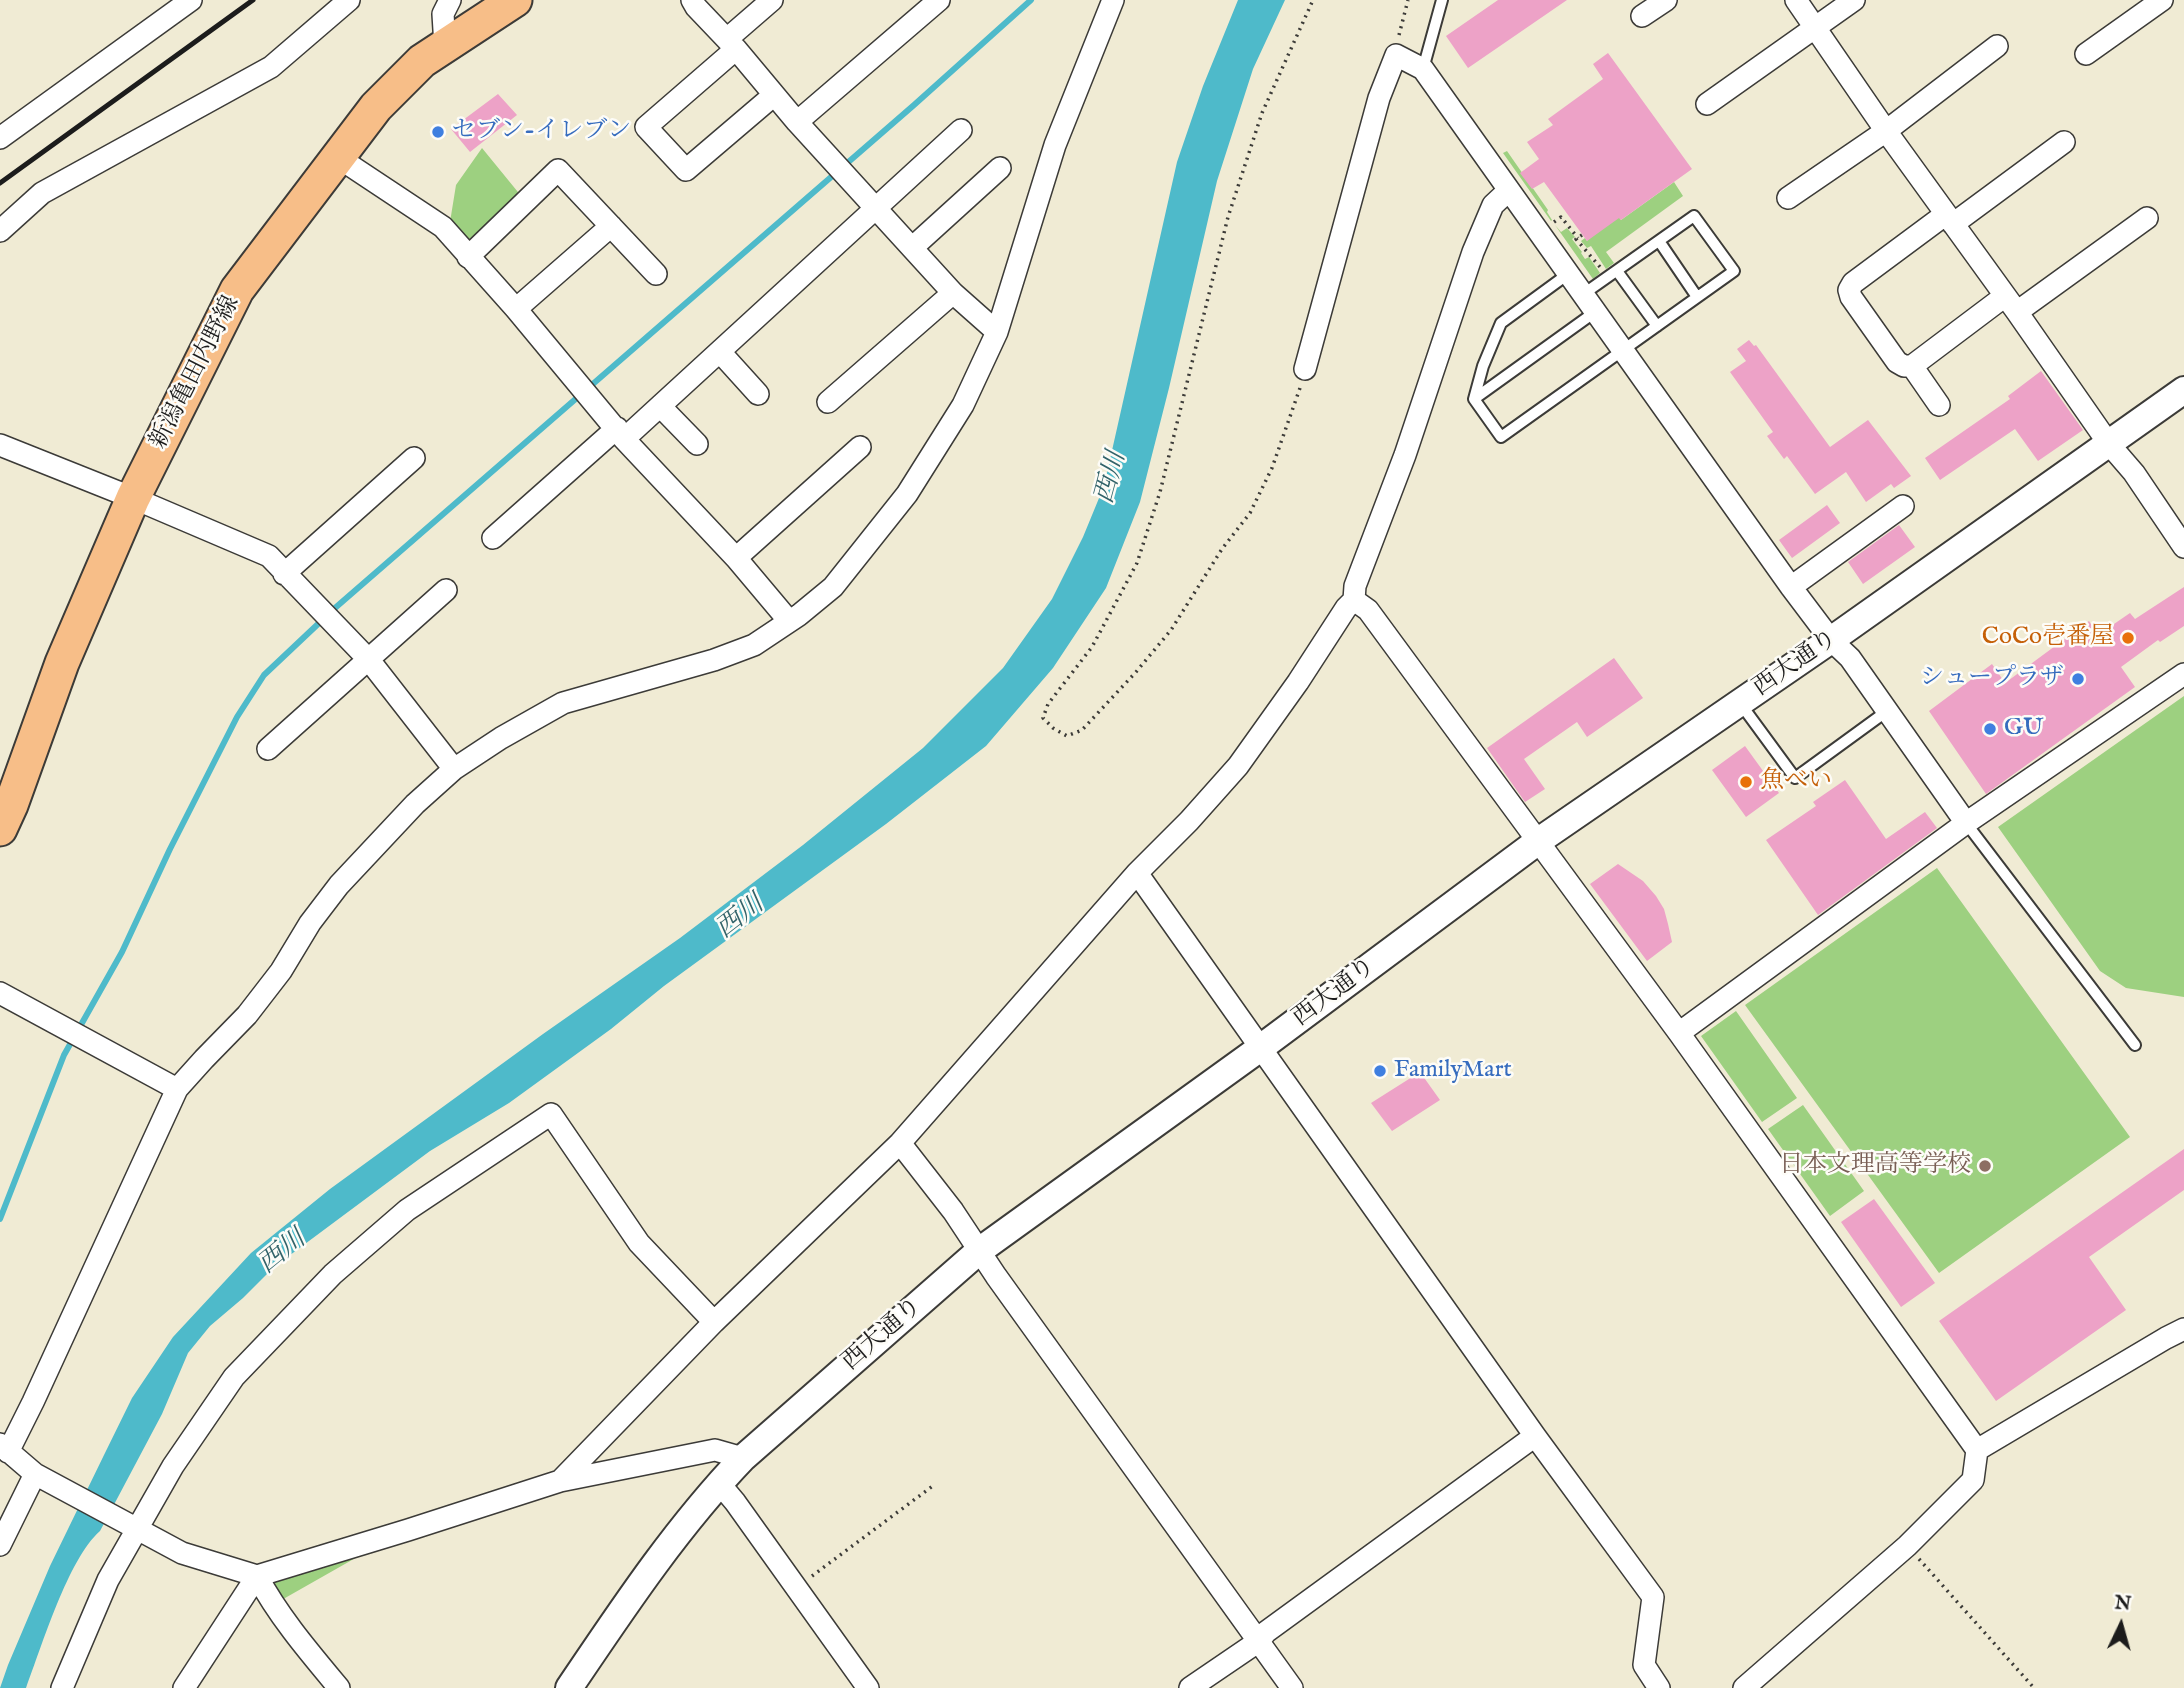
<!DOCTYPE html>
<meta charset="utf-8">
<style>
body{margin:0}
#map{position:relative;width:2184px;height:1688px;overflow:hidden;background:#f0ebd4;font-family:"IM FELL English",serif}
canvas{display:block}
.north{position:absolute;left:2086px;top:1590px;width:70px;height:70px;-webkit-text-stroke:5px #fdfcf7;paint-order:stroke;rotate:5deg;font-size:19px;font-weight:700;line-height:28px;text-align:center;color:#1c1c1c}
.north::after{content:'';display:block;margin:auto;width:24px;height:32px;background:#1c1c1c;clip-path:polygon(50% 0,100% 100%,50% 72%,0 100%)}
</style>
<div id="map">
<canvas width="2184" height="1688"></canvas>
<div class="north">N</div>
</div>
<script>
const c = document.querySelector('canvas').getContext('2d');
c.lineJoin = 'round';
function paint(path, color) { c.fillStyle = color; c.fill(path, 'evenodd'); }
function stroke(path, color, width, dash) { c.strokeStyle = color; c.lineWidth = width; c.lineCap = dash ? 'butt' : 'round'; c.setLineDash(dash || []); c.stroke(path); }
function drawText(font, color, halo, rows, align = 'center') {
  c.font = font + ' "IM FELL English","Noto Serif JP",serif'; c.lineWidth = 5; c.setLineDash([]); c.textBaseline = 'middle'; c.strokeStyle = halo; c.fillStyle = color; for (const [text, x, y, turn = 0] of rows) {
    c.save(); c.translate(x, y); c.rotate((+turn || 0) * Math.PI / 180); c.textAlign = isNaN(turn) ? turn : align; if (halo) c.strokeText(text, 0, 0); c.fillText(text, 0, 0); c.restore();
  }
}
const green = new Path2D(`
 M 482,148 L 522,197 L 468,240 L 450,222 L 456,185 Z
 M 1507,151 L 1548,210 L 1547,212 L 1552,220 L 1551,221 L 1503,153 Z
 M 1674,182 L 1683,196 L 1606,252 L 1614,263 L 1606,269 L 1591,246 L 1587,248 L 1581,241 L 1585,238 L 1587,241 L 1611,206 L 1621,220 Z
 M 1555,225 L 1561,232 L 1567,228 L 1575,237 L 1572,239 L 1582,252 L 1581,253 L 1585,259 L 1589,257 L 1600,273 L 1593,279 Z
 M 2184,696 L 2184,997 L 2126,988 L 2100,971 L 1998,827 Z
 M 1937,868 L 2130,1137 L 1939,1273 L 1745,1005 Z
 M 1736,1011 L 1797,1098 L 1762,1122 L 1701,1036 Z
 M 1803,1105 L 1864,1191 L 1830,1216 L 1768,1129 Z
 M 359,1556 L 278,1602 L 263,1578 Z`);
const water = new Path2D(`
 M 1238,0 L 1285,0 L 1253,69 L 1217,181 L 1169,388 L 1140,502 L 1106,588 L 1053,668 L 986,746 L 886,824 L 664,986 L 611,1029 L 509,1103 L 430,1151 L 274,1267 L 243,1298 L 210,1326 L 188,1353 L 162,1414 L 100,1531 C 68,1559 42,1646 26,1688 L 0,1688 L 8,1665 L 50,1566 L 104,1455 L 132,1398 L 173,1337 L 251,1253 L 330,1189 L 543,1034 L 680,938 L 803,845 L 923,748 L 1003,668 L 1052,599 L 1083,537 L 1104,486 L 1177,162 L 1203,86 Z`);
const stream = new Path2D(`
 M 0,1219 L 64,1055 L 122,952 L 170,849 L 237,717 L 264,675 L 335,608 L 914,105 L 1031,0`);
const building = new Path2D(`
 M 1498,0 L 1567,0 L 1468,68 L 1446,36 Z
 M 1608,53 L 1692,169 L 1621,220 L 1619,218 L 1587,241 L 1544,182 L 1532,189 L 1520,173 L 1539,159 L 1527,142 L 1553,125 L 1548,119 L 1603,79 L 1593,64 Z
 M 498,94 L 517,115 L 470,152 L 451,129 Z
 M 1749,340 L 1754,346 L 1756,345 L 1830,447 L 1868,420 L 1911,476 L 1894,488 L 1891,484 L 1866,502 L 1846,472 L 1815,494 L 1787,456 L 1784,459 L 1767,436 L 1773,432 L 1730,372 L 1746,361 L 1737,349 Z
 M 2041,371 L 2083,430 L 2038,461 L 2015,429 L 1940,480 L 1925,458 L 2010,399 L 2008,396 Z
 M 1827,505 L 1840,523 L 1792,558 L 1779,540 Z
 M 1899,525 L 1915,547 L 1863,584 L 1848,562 Z
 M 2184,587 L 2184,626 L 2160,642 L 2158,640 L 2121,667 L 2135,687 L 1986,794 L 1929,711 L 1992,664 L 2005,683 L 2089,621 L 2098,635 L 2130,613 L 2135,619 Z
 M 1614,658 L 1643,698 L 1587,737 L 1577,722 L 1524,759 L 1545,789 L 1525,802 L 1487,748 Z
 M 1745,746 L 1779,793 L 1746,817 L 1712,770 Z
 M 1845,780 L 1886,839 L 1925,812 L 1937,828 L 1818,915 L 1766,840 L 1816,806 L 1813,802 Z
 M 1618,864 L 1643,881 L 1656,896 L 1664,909 L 1668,924 L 1672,942 L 1647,961 L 1590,884 Z
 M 1420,1072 L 1440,1100 L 1392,1131 L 1371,1103 Z
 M 2184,1149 L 2184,1190 L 2089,1257 L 2126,1310 L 1996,1401 L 1939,1321 Z
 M 1874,1199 L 1935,1283 L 1901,1307 L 1841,1222 Z`);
const path = new Path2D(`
 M 1399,35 L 1408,0
 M 1554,222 L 1561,217 L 1578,238
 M 1582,235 L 1576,239 L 1600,267
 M 1300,388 L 1272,468 L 1250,513 L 1222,549 L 1171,630 L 1136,672 L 1082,730 L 1067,736 L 1053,728 L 1043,718 L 1048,704 L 1092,647 L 1137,563 L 1160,492 L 1228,217 L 1262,113 L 1313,0
 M 1919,1559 L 2034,1688
 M 812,1576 L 934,1485`);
const service = new Path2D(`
 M 1423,69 L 1442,0
 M 1659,241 L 1697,297
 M 1617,271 L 1657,326
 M 1582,295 L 1694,216 L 1734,271 L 1501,437 L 1474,399 L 1595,312
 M 1474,399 L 1483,366 L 1501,323 L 1568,274
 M 1740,703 L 1795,778 L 1887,711
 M 1966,823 L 2135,1045`);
const minor = new Path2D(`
 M 692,0 L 696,7 L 736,49 L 797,122 L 953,293 L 997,332
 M 1796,0 L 1886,131 L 2017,312 L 2109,444 L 2134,473 L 2184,547
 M 1642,16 L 1666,0
 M 727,39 L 772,0
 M 445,46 L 443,14 L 450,0
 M 736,49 L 646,127 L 686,170 L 774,95
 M 2086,54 L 2162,0
 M 1707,104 L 1854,0
 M 797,122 L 939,0
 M 0,138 L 191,0
 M 339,158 L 443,227 L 516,309 L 624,439 L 736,558 L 789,621
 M 1788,198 L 1886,131 L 1997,46
 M 1946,214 L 1853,283 L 1849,290 L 1851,297 L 1897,362 L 1904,366 L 1912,366 L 2005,296
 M 1953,224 L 2064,142
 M 0,231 L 42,193 L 271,67 L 349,0
 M 913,247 L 1000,168
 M 468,257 L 558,170 L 656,274
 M 516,309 L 611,226
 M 2017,312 L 2147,218
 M 720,352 L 758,394
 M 1912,366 L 1939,405
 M 1305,369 L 1379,98 L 1396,55 L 1423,69 L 1791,587 L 1831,640 L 1850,658 L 1966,823
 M 828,402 L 953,293
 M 661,407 L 697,444
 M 624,439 L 961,130
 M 0,445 L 133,498 L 269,556 L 369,660 L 454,769
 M 493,538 L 617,428
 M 736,558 L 860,447
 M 284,574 L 414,458
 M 1791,587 L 1903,506
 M 1354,600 L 1368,610 L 1679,1033 L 1977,1450 L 2166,1338 L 2184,1329
 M 268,749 L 446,590
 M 1137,873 L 1535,1436 L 1653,1597 L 1644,1665 L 1659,1688
 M 0,993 L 177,1089
 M 1679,1033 L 1966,823 L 2184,674
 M 900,1143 L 953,1211 L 996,1276 L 1292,1688
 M 0,1444 L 35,1474 L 182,1553 L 257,1576 L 408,1530 L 560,1481 L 715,1450 L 743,1458
 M 8,1452 L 33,1402 L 177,1089 L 204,1059 L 247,1015 L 281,971 L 310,923 L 339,885 L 415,804 L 454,769 L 501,738 L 563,703 L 714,660 L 754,645 L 799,615 L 833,587 L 907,494 L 963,405 L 997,332 L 1055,145 L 1113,0
 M 560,1481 L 714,1322 L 900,1143 L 1137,873 L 1189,821 L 1238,766 L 1298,682 L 1346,608 L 1354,600 L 1355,586 L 1405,455 L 1473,252 L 1493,205 L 1508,191
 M 719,1483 L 735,1502 L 868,1688
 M 0,1545 L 35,1474
 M 257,1576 C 279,1617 309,1652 339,1688
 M 62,1688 L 108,1580 L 173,1466 L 234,1377 L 333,1274 L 407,1210 L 551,1114 L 639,1243 L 714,1322
 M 184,1688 L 257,1576
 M 1190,1688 L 1259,1641 L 1266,1632 L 1535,1436
 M 1744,1688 L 1907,1546 L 1973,1480 L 1977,1450`);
const tertiary = new Path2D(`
 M 569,1688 C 623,1608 676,1528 743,1458 L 979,1251 L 1259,1049 L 1537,842 L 1831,640 L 2184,390`);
const primary = new Path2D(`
 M 0,829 L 11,805 L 62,663 L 133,498 L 237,290 L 376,107 L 422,61 L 515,0`);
const rail = new Path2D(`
 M 0,183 L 253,0`);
const markers = [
 [438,132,7,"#3f7fe0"],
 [2128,638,7,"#e8710a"],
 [2078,679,7,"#3f7fe0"],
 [1990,729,7,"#3f7fe0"],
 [1746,782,7,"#e8710a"],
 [1380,1071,7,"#3f7fe0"],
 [1985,1166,7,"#8d6e63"]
];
const shopNames = [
 ["セブン-イレブン",452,132],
 ["シュープラザ",2064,679,"right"],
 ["GU",2004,729],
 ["FamilyMart",1394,1071]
];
const streetNames = [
 ["新潟亀田内野線",196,373,-63],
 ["西大通り",1796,664,-35],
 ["西大通り",1335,993,-37],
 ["西大通り",883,1335,-41]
];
const foodNames = [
 ["CoCo壱番屋",2114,638],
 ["魚べい",1760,782,"left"]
];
const educationNames = [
 ["日本文理高等学校",1971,1166]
];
const waterNames = [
 ["西川",1112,478,-75],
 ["西川",741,918,-38],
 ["西川",283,1253,-39]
];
paint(green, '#9dd080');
paint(water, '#4ebaca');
stroke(stream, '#4ebaca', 6);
paint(building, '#eda2c7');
stroke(service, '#3c3b38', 14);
stroke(minor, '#3c3b38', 24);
stroke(tertiary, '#3c3b38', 30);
stroke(primary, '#3c3b38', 37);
stroke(path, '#3c3b38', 3.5, [2, 5]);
stroke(service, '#fff', 10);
stroke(minor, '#fff', 21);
stroke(tertiary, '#fff', 26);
stroke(primary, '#f7be88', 33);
stroke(rail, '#1c1c1c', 5);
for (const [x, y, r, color] of markers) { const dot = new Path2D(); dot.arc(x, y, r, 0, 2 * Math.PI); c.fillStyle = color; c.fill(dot); stroke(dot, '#fdfcf7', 2.5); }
drawText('24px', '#366cbe', '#fdfcf7', shopNames, 'left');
drawText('24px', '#1c1c1c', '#fdfcf7', streetNames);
drawText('24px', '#c56008', '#fdfcf7', foodNames, 'right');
drawText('24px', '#785e54', '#fdfcf7', educationNames, 'right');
drawText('italic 26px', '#32636a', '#fdfcf7', waterNames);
</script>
